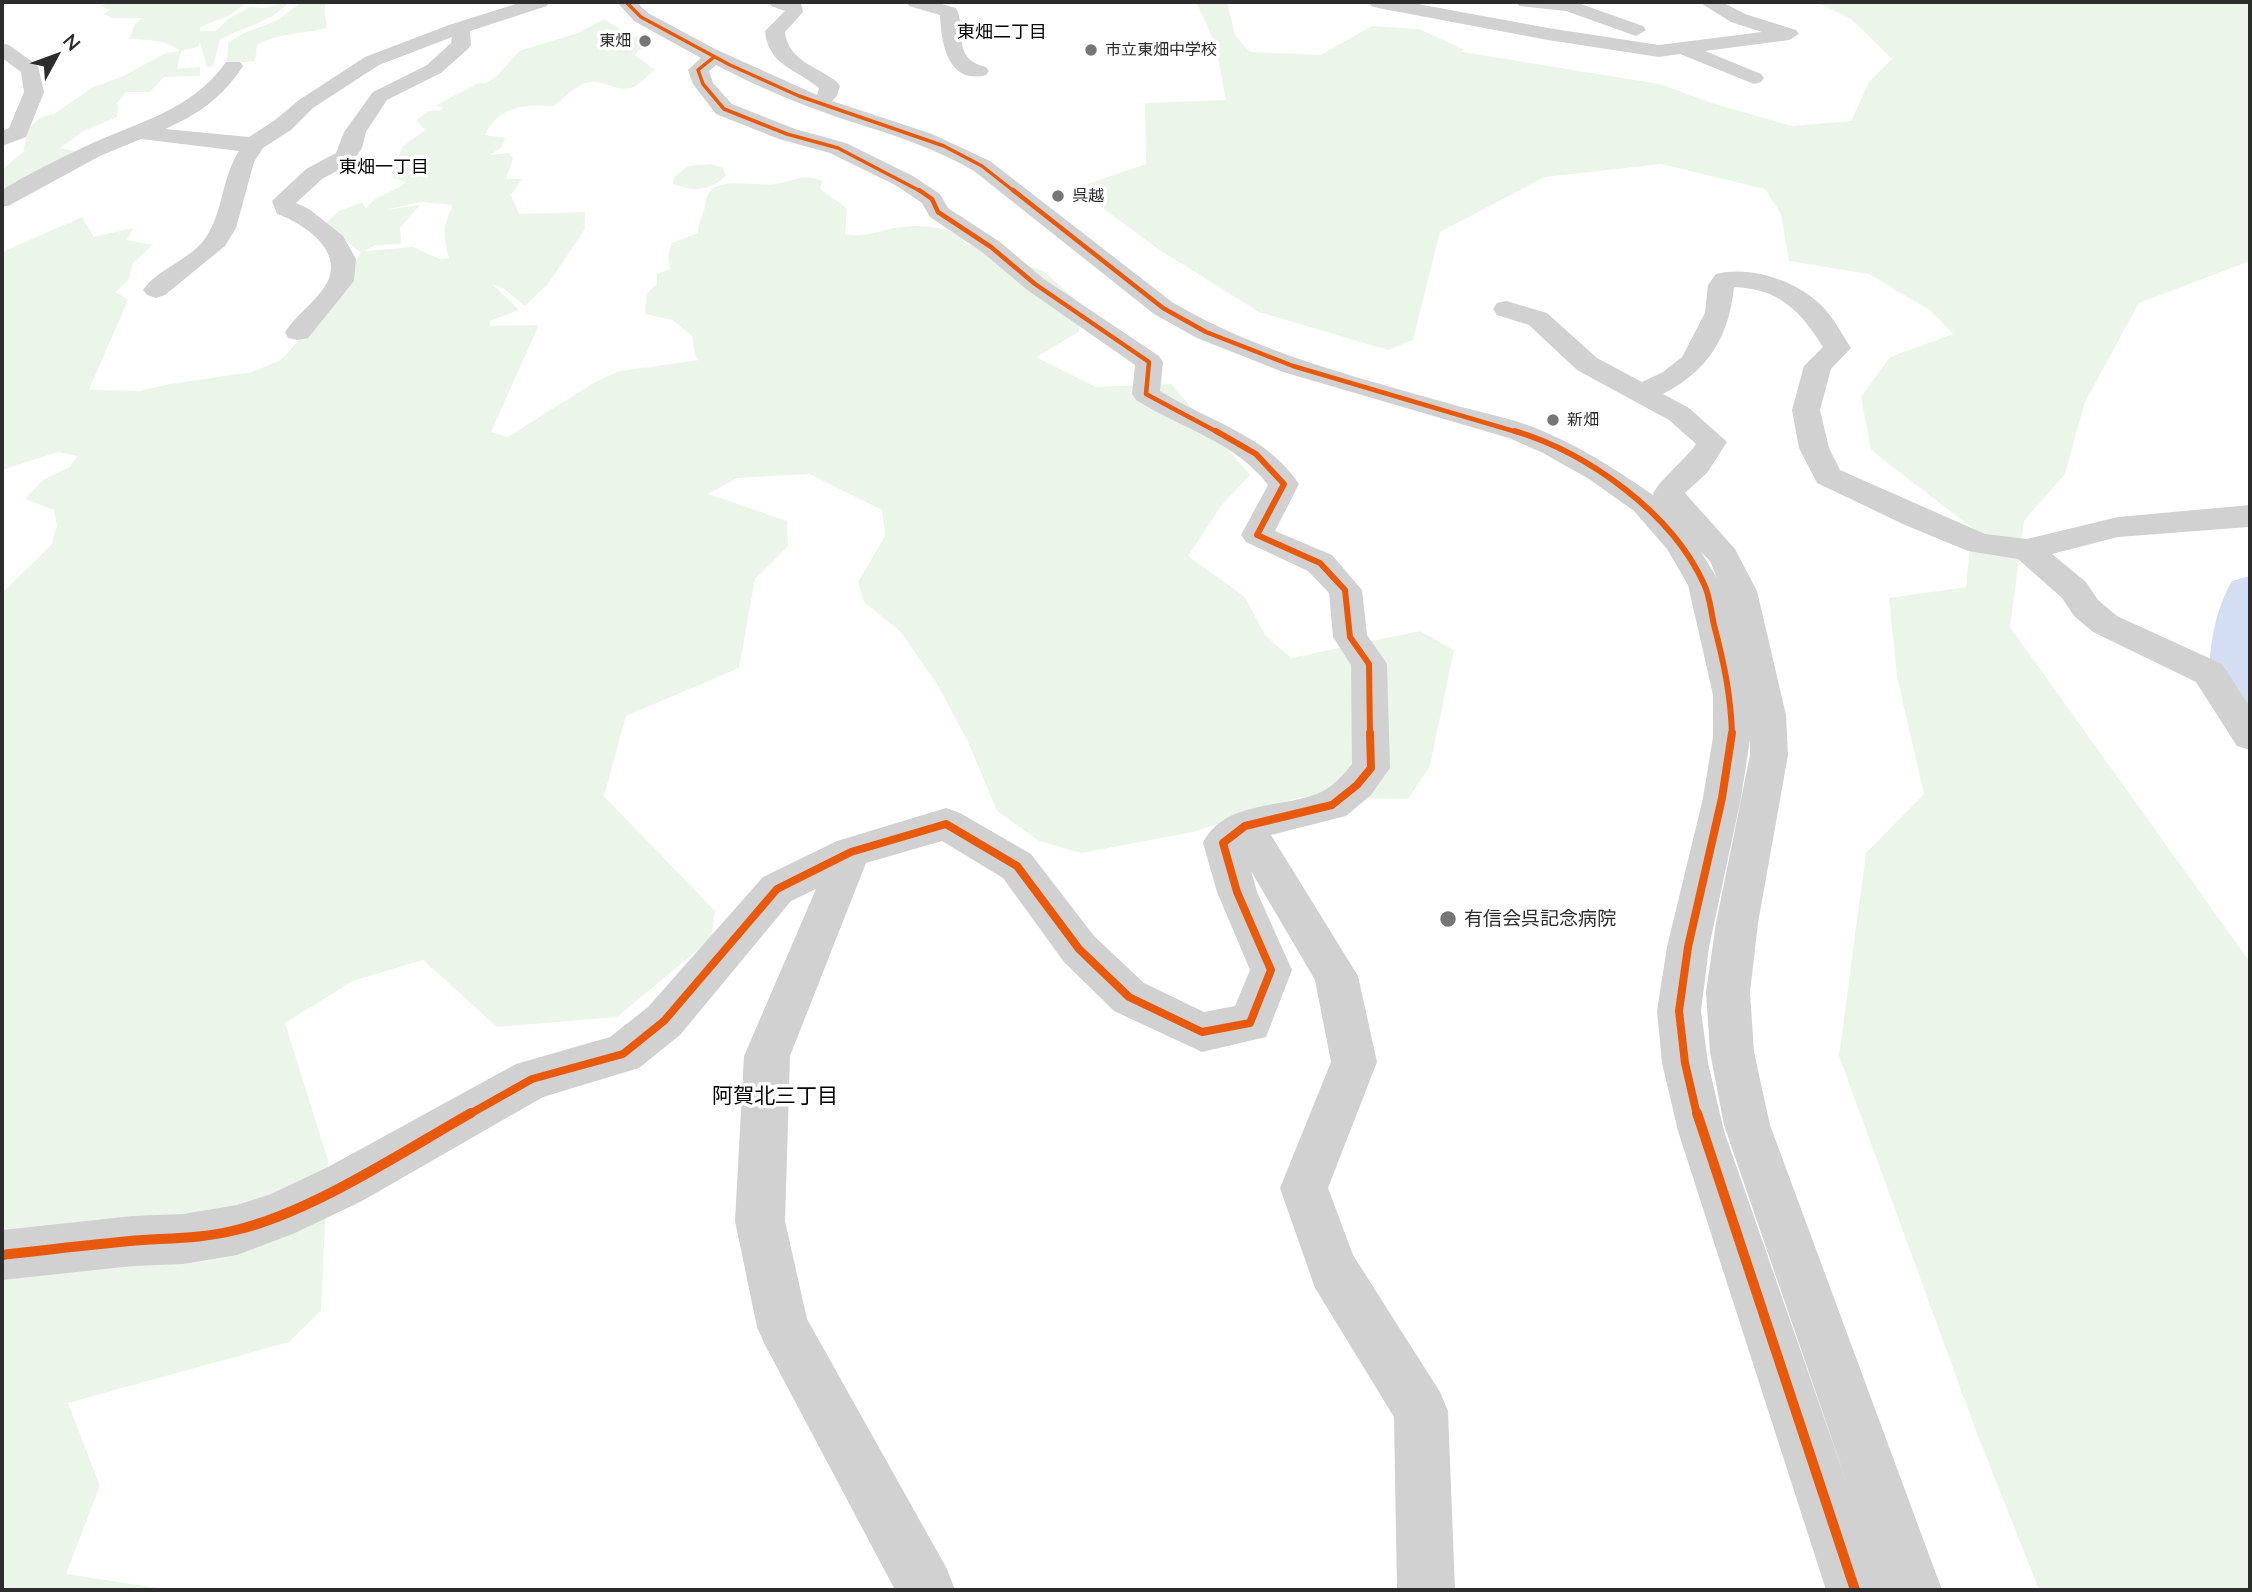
<!DOCTYPE html>
<meta charset="utf-8">
<style>
body{margin:0}
#map{position:relative;width:2252px;height:1592px;overflow:hidden;background:#fff;font-family:Lato,sans-serif}
canvas{display:block}
.frame{position:absolute;inset:0;border:4px solid #2c2c2c;pointer-events:none}
.north{position:absolute;left:21px;top:21px;width:70px;height:70px;-webkit-text-stroke:5px #fff;paint-order:stroke;rotate:49deg;font-size:19px;font-weight:700;line-height:28px;text-align:center;color:#2c2c2c}
.north::after{content:'';display:block;margin:auto;width:24px;height:32px;background:#2c2c2c;clip-path:polygon(50% 0,100% 100%,50% 72%,0 100%)}
</style>
<div id="map">
<canvas width="2252" height="1592"></canvas>
<div class="frame"></div>
<div class="north">N</div>
</div>
<script>
const c = document.querySelector('canvas').getContext('2d');
c.lineJoin = 'round';
function paint(path, color) { c.fillStyle = color; c.fill(path, 'evenodd'); }
function stroke(path, color, width, dash) { c.strokeStyle = color; c.lineWidth = width; c.lineCap = dash ? 'butt' : 'round'; c.setLineDash(dash || []); c.stroke(path); }
function drawText(font, color, halo, rows, align = 'center') {
  c.font = font + ' Lato,"Noto Sans JP",sans-serif'; c.lineWidth = 7; c.setLineDash([]); c.textBaseline = 'middle'; c.strokeStyle = halo; c.fillStyle = color; for (const [text, x, y, turn = 0] of rows) {
    c.save(); c.translate(x, y); c.rotate((+turn || 0) * Math.PI / 180); c.textAlign = isNaN(turn) ? turn : align; if (halo) c.strokeText(text, 0, 0); c.fillText(text, 0, 0); c.restore();
  }
}
const green = new Path2D(`
 M 110,2 L 246,3 L 230,15 L 200,27 L 200,31 L 216,31 L 228,19 L 250,7 L 263,8 L 289,2 C 272,23 243,26 220,40 L 213,66 L 207,67 L 200,42 L 198,47 L 181,51 L 177,69 L 200,67 L 200,76 L 164,77 L 150,92 L 126,92 L 117,103 L 119,108 L 117,117 L 84,131 L 60,148 L 85,153 L 2,194 L 2,170 L 23,152 L 28,129 L 41,117 L 54,114 L 93,87 L 121,77 L 166,53 L 180,51 C 166,39 146,40 129,39 L 135,24 L 142,18 L 112,18 L 104,14 L 109,10 L 101,6 Z
 M 301,2 L 343,2 L 326,4 C 322,14 328,19 326,28 C 299,35 282,32 257,45 L 255,61 L 227,64 L 228,43 C 242,31 257,29 273,22 C 284,17 292,9 301,2 Z
 M 1196,2 L 1227,2 L 1235,35 L 1250,52 L 1320,55 L 1372,26 L 1419,29 L 1463,49 L 1462,52 L 1660,84 L 1712,103 L 1792,126 L 1851,121 L 1869,82 L 1892,59 L 1851,19 L 1816,2 L 2250,2 L 2250,261 L 2139,303 L 2085,402 L 2065,474 L 2024,521 L 2010,627 L 2250,962 L 2250,1590 L 2039,1590 L 1976,1431 L 1839,1056 L 1866,853 L 1924,794 L 1897,677 L 1889,598 L 1966,587 L 1972,528 L 1871,450 L 1861,397 L 1890,357 L 1953,334 L 1931,311 L 1869,274 L 1789,261 L 1781,214 L 1765,189 L 1661,164 L 1545,177 L 1440,232 L 1413,340 L 1388,350 L 1259,312 L 1158,249 L 1076,188 L 1146,164 L 1145,103 L 1226,100 L 1215,43 Z
 M 604,19 L 625,32 L 650,43 L 653,46 L 639,50 L 635,55 L 655,70 C 647,75 642,83 634,87 C 618,92 611,84 596,82 C 580,80 566,97 554,106 C 526,104 498,106 485,135 L 505,138 L 502,147 L 490,155 L 509,153 L 513,159 L 506,179 L 522,179 L 511,195 L 519,214 L 585,212 L 585,229 L 548,284 L 525,306 L 504,289 L 492,284 L 519,310 L 490,321 L 490,326 L 539,325 L 491,432 L 508,437 L 595,382 L 620,371 L 699,360 L 695,356 L 692,336 L 672,320 L 645,314 L 647,293 L 657,284 L 657,274 L 670,269 L 668,255 L 672,243 L 698,233 C 698,223 702,217 705,207 C 706,204 705,200 707,196 C 716,175 758,187 775,184 C 796,181 800,173 823,181 L 820,188 C 827,197 839,200 847,209 L 845,234 C 860,237 874,233 889,229 C 913,224 937,225 960,235 L 963,242 L 1043,271 L 1082,305 L 1079,332 L 1036,357 L 1096,387 L 1171,384 L 1250,475 L 1221,506 L 1188,556 L 1245,597 L 1265,635 L 1291,658 L 1420,631 L 1454,650 L 1430,766 L 1408,799 L 1300,797 L 1193,832 L 1081,853 L 1039,841 L 997,811 L 968,742 L 937,684 L 901,632 L 864,602 L 858,582 L 885,536 L 882,510 L 809,474 L 737,478 L 708,494 L 787,521 L 788,546 L 755,579 L 739,668 L 626,716 L 604,796 L 715,911 L 711,939 L 617,1017 L 497,1027 L 423,960 L 353,981 L 285,1023 L 328,1160 L 321,1311 L 289,1342 L 68,1403 L 100,1486 L 66,1574 L 171,1590 L 2,1590 L 2,593 L 51,545 L 57,526 L 54,510 L 25,499 L 43,480 L 70,467 L 77,456 L 58,452 L 2,470 L 2,252 L 82,217 L 94,237 L 133,228 L 127,240 L 153,245 L 133,263 L 129,279 L 116,292 L 128,300 L 89,390 L 139,391 L 170,384 L 252,372 L 281,360 L 308,330 L 361,253 L 325,224 L 339,211 L 362,202 L 366,209 C 377,192 391,195 406,182 L 394,178 L 391,174 L 403,146 L 425,130 L 416,120 L 429,111 L 441,110 L 444,107 L 435,106 L 478,83 L 486,83 L 497,76 L 519,51 L 578,33 ZM 421,202 L 453,205 C 442,229 443,233 449,258 L 440,259 L 413,247 L 365,251 L 375,245 L 401,244 L 400,228 L 420,205 L 385,210 Z
 M 711,164 L 723,168 L 726,176 C 710,191 692,192 673,184 L 674,177 L 688,166 Z`);
const river = new Path2D(`
 M 2250,576 L 2250,732 C 2244,730 2234,729 2230,725 C 2196,695 2211,615 2232,581 Z`);
const minor = new Path2D(`
 M 522,2 L 549,2 L 547,6 L 470,31 L 471,45 L 468,49 L 441,73 L 387,100 L 366,132 L 362,148 L 352,163 L 322,179 L 296,203 L 309,209 L 343,236 L 356,259 L 354,281 L 308,338 L 298,340 L 288,338 L 285,332 C 297,314 318,300 328,281 C 343,249 301,222 277,214 L 272,201 L 306,169 L 336,153 L 344,132 L 373,92 L 427,65 L 451,43 L 452,37 L 379,65 L 313,108 L 291,130 L 263,148 L 254,162 L 236,228 L 225,246 L 165,295 L 156,298 L 147,295 L 143,290 C 158,268 191,260 206,237 C 223,212 222,177 239,151 L 141,139 L 100,156 L 10,205 L 2,207 L 2,190 C 28,174 56,160 84,147 C 136,122 191,112 226,62 L 240,62 L 243,66 C 223,97 199,114 165,129 L 249,137 L 275,120 L 299,100 L 365,57 L 449,25 Z
 M 617,2 L 636,2 L 648,13 L 715,49 L 817,95 L 819,88 C 796,69 768,65 765,31 L 785,11 L 771,6 L 769,2 L 801,3 L 803,12 L 785,32 C 788,61 817,66 837,82 L 840,86 L 837,96 L 832,101 L 932,134 L 990,161 L 1172,302 C 1258,353 1356,377 1451,404 C 1478,412 1507,417 1533,427 C 1576,444 1614,468 1653,495 C 1655,484 1687,458 1696,444 L 1669,420 L 1577,370 L 1529,325 L 1497,315 L 1493,309 L 1497,303 L 1506,301 L 1547,313 L 1597,358 L 1642,382 L 1663,372 L 1682,357 L 1705,313 L 1708,285 L 1716,274 C 1751,265 1798,281 1823,307 C 1834,319 1842,334 1851,348 L 1831,369 L 1820,410 L 1829,448 L 1840,470 L 1985,534 L 2027,539 L 2118,517 L 2250,505 L 2250,526 L 2248,527 L 2118,537 L 2052,554 L 2086,582 L 2098,600 L 2117,616 L 2222,664 L 2250,707 L 2250,750 L 2237,746 L 2196,682 L 2093,632 L 2074,616 L 2062,598 L 2018,559 L 1968,551 L 1905,525 L 1817,483 L 1799,448 L 1792,410 L 1804,366 L 1823,347 C 1800,310 1779,289 1734,287 C 1729,337 1708,371 1663,394 L 1689,408 L 1727,442 L 1707,473 L 1685,493 L 1735,549 L 1757,591 L 1786,715 L 1788,755 L 1758,923 L 1750,992 L 1754,1052 L 1770,1125 L 1942,1590 L 1826,1590 L 1678,1131 L 1662,1063 L 1657,1011 L 1667,947 L 1703,798 L 1713,737 L 1713,695 L 1688,585 L 1667,549 L 1634,511 L 1589,479 L 1543,453 L 1509,438 L 1283,372 L 1197,338 L 1154,314 L 974,171 C 930,145 882,132 834,116 C 794,102 754,85 716,65 L 709,71 L 713,83 L 732,104 L 795,129 L 846,143 L 913,176 L 940,194 L 948,208 L 1000,242 L 1044,279 L 1159,356 L 1163,362 L 1160,391 C 1209,422 1266,434 1299,484 L 1275,531 L 1332,555 L 1362,590 L 1367,635 L 1387,664 L 1390,768 L 1371,795 L 1346,816 L 1271,835 L 1358,976 L 1377,1062 L 1328,1188 L 1353,1255 L 1440,1392 L 1448,1411 L 1455,1590 L 1397,1590 L 1394,1417 L 1315,1288 L 1280,1188 L 1331,1062 L 1315,980 L 1251,871 L 1257,892 L 1292,970 L 1266,1037 L 1202,1052 L 1114,1011 L 1064,962 L 1003,878 L 942,841 L 866,863 L 790,1056 L 785,1221 L 807,1319 L 947,1569 L 955,1590 L 895,1590 L 765,1345 L 757,1327 L 735,1221 L 744,1056 L 816,889 L 791,901 L 680,1035 L 639,1068 L 543,1097 L 362,1201 L 295,1233 L 237,1255 L 183,1264 L 133,1266 L 2,1280 L 2,1230 L 133,1216 L 183,1214 L 237,1205 L 271,1194 L 328,1167 L 516,1064 L 610,1037 L 648,1007 L 763,877 L 837,841 L 946,808 L 960,813 L 1031,854 L 1094,936 L 1144,983 L 1204,1012 L 1235,1006 L 1250,970 L 1217,892 L 1203,843 C 1225,800 1280,809 1319,793 C 1332,788 1344,774 1352,764 L 1351,665 L 1333,637 L 1329,593 L 1308,571 L 1246,542 L 1241,535 L 1268,485 C 1236,442 1180,428 1136,400 L 1132,394 L 1135,365 L 1026,289 L 982,252 L 930,217 L 922,203 L 897,186 L 830,153 L 779,139 L 716,114 L 693,84 L 688,70 L 701,58 L 634,21 ZM 1701,552 L 1710,561 L 1717,578 ZM 1750,740 L 1750,755 L 1716,923 L 1706,992 L 1710,1052 L 1724,1125 L 1849,1489 L 1724,1131 L 1708,1063 L 1701,1011 L 1709,947 L 1741,798 Z
 M 907,2 L 935,2 L 956,8 C 968,31 950,58 986,67 L 989,71 L 986,75 C 948,85 941,43 940,15 L 909,6 Z
 M 1369,2 L 1407,2 L 1548,28 L 1659,45 L 1762,32 L 1731,22 L 1699,2 L 1722,2 L 1745,14 L 1796,30 L 1799,34 L 1789,40 L 1705,51 L 1761,74 L 1764,78 L 1761,82 L 1754,84 L 1680,54 L 1659,57 L 1548,40 L 1378,8 L 1371,6 Z
 M 1517,2 L 1575,2 L 1643,26 L 1646,30 L 1636,36 L 1566,11 L 1519,6 Z
 M 2,43 L 9,45 L 38,66 L 44,92 L 26,137 L 2,146 L 2,131 L 9,128 L 24,92 L 21,72 L 2,58 Z`);
const cyclewayFar4 = new Path2D(`
 M 626,2 L 641,17 L 730,65 L 799,96 L 944,146 L 982,166 L 1015,192
 M 714,57 L 698,70 L 703,84 L 724,109 L 787,134 L 838,148 L 922,192`);
const cyclewayFar3 = new Path2D(`
 M 919,190 L 932,199 L 938,212 L 991,247 L 1035,284 L 1149,362 L 1146,394 L 1219,433
 M 1013,190 L 1163,308 L 1206,332 L 1293,366 L 1520,433`);
const cyclewayFar2 = new Path2D(`
 M 1216,431 L 1256,454 L 1284,484 L 1257,535 L 1320,563 L 1345,590 L 1350,637 L 1369,664 L 1370,735
 M 1515,431 C 1588,453 1672,513 1704,584 C 1710,596 1711,612 1714,625 C 1724,663 1731,696 1732,735`);
const cyclewayFar1 = new Path2D(`
 M 468,1115 L 532,1079 L 623,1054 L 664,1021 L 777,889 L 851,852 L 946,824 L 1017,866 L 1079,949 L 1129,997 L 1202,1032 L 1250,1023 L 1271,970 L 1237,892 L 1223,843 L 1245,826 L 1332,805 L 1357,785 L 1371,768 L 1370,733
 M 1697,1115 L 1685,1063 L 1679,1011 L 1688,947 L 1722,798 L 1732,733`);
const cycleway = new Path2D(`
 M 1697,1113 L 1855,1590
 M 2,1255 C 45,1250 87,1245 130,1241 C 166,1238 201,1239 236,1230 C 312,1212 402,1152 471,1113`);
const markers = [
 [645,41,7,"#767676"],
 [1091,50,7,"#767676"],
 [1058,196,7,"#767676"],
 [1553,420,7,"#767676"],
 [1448,919,9,"#767676"]
];
const farPoinames = [
 ["東畑",631,41,"right"],
 ["市立東畑中学校",1105,50],
 ["呉越",1072,196],
 ["新畑",1567,420]
];
const farNeighbourhoodnames = [
 ["東畑二丁目",1002,32],
 ["東畑一丁目",384,167]
];
const poiNames = [
 ["有信会呉記念病院",1464,919]
];
const neighbourhoodNames = [
 ["阿賀北三丁目",775,1096]
];
paint(green, '#ecf5ea');
paint(river, '#d4def3');
paint(minor, '#d1d1d1');
stroke(cyclewayFar4, '#e8590c', 3.5);
stroke(cyclewayFar3, '#e8590c', 4.5);
stroke(cyclewayFar2, '#e8590c', 6);
stroke(cyclewayFar1, '#e8590c', 8);
stroke(cycleway, '#e8590c', 10);
for (const [x, y, r, color] of markers) { const dot = new Path2D(); dot.arc(x, y, r, 0, 2 * Math.PI); c.fillStyle = color; c.fill(dot); stroke(dot, '#fff', 2.5); }
drawText('16px', '#2c2c2c', '#fff', farPoinames, 'left');
drawText('18px', '#000', '#fff', farNeighbourhoodnames);
drawText('19px', '#2c2c2c', '#fff', poiNames, 'left');
drawText('21px', '#000', '#fff', neighbourhoodNames);
</script>
